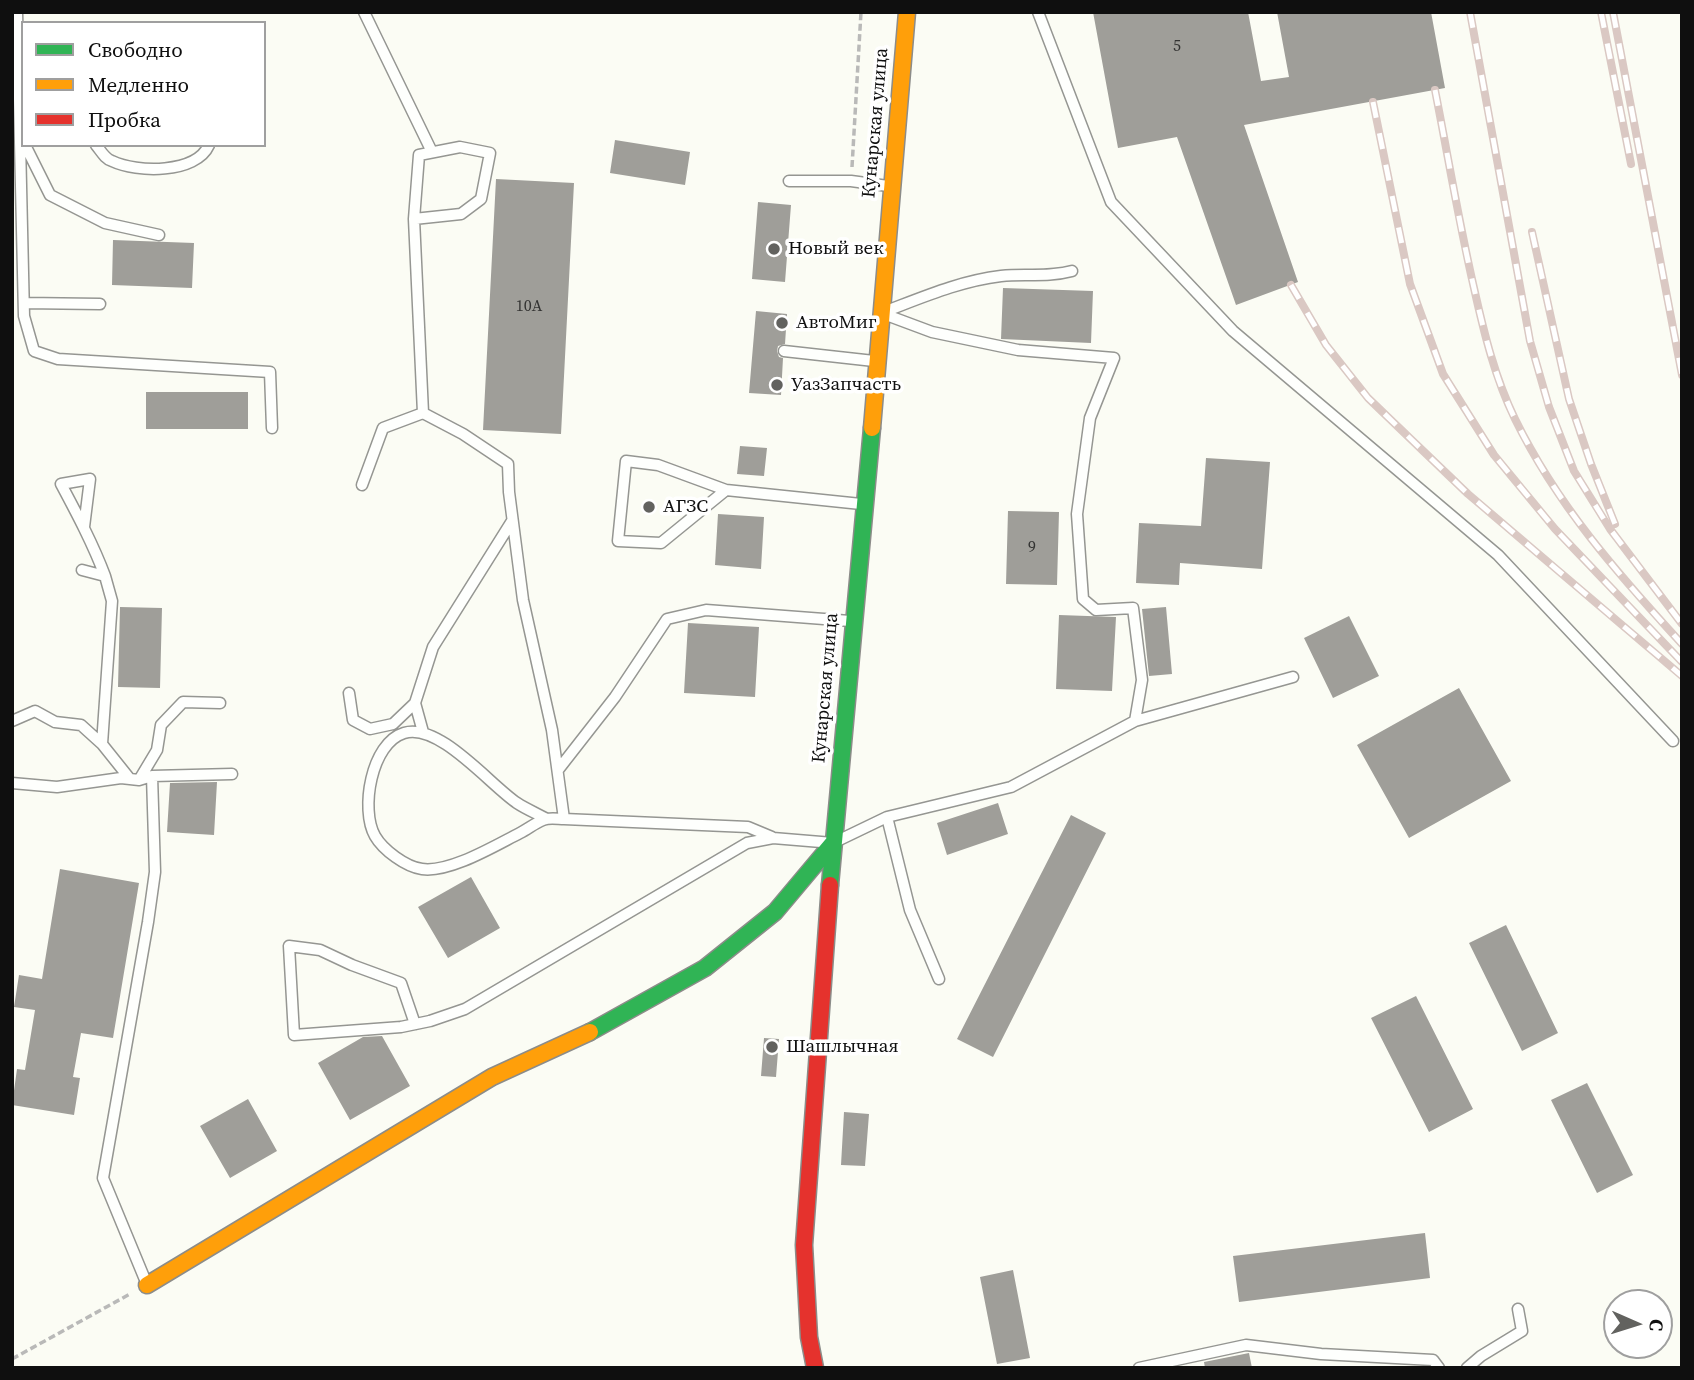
<!DOCTYPE html>
<meta charset="utf-8">
<style>
body{margin:0}
#map{position:relative;width:1694px;height:1380px;overflow:hidden;background:#fbfcf4;font-family:"Source Serif 4",serif}
canvas{display:block}
.frame{position:absolute;inset:0;border:14px solid #0f0f0f;pointer-events:none}
.legend{position:absolute;left:21px;top:21px;width:245px;height:126px;box-sizing:border-box;background:#fff;border:2px solid #9f9f9f;margin:0;padding:9px 12px;list-style:none;font-size:21px;color:#0f0f0f}
.legend li{display:flex;align-items:center;gap:14px;height:35px}
.legend b{width:35px;border:2px solid #9f9f9f}
.north{position:absolute;left:1603px;top:1289px;width:70px;height:70px;box-sizing:border-box;background:#fff;border:2px solid #9f9f9f;border-radius:50%;rotate:93deg;font-size:19px;font-weight:700;line-height:28px;text-align:center;color:#0f0f0f}
.north::after{content:'';display:block;margin:auto;width:24px;height:32px;background:#62625f;clip-path:polygon(50% 0,100% 100%,50% 72%,0 100%)}
</style>
<div id="map">
<canvas width="1694" height="1380"></canvas>
<div class="frame"></div>
<ul class="legend">
<li><b style="height:9px;background:#30b455"></b>Свободно</li>
<li><b style="height:9px;background:#ff9f0a"></b>Медленно</li>
<li><b style="height:9px;background:#e5322d"></b>Пробка</li>
</ul>
<div class="north">С</div>
</div>
<script>
const c = document.querySelector('canvas').getContext('2d');
c.lineJoin = 'round';
function paint(path, color) { c.fillStyle = color; c.fill(path, 'evenodd'); }
function stroke(path, color, width, dash) { c.strokeStyle = color; c.lineWidth = width; c.lineCap = dash ? 'butt' : 'round'; c.setLineDash(dash || []); c.stroke(path); }
function drawText(font, color, halo, rows, align = 'center') {
  c.font = font + ' "Source Serif 4",serif'; c.lineWidth = 7; c.setLineDash([]); c.textBaseline = 'middle'; c.strokeStyle = halo; c.fillStyle = color; for (const [text, x, y, turn = 0] of rows) {
    c.save(); c.translate(x, y); c.rotate((+turn || 0) * Math.PI / 180); c.textAlign = isNaN(turn) ? turn : align; if (halo) c.strokeText(text, 0, 0); c.fillText(text, 0, 0); c.restore();
  }
}
const building = new Path2D(`
 M 1093,12 L 1248,12 L 1261,81 L 1289,77 L 1277,12 L 1431,12 L 1445,88 L 1244,125 L 1298,282 L 1236,305 L 1177,137 L 1118,148 Z
 M 615,140 L 690,152 L 685,185 L 610,173 Z
 M 496,179 L 574,183 L 561,434 L 483,430 Z
 M 758,202 L 791,205 L 785,282 L 752,279 Z
 M 113,240 L 194,243 L 192,288 L 112,285 Z
 M 1003,288 L 1093,291 L 1091,343 L 1001,339 Z
 M 756,311 L 787,314 L 785,344 L 778,346 L 777,351 L 779,357 L 783,358 L 781,395 L 749,393 Z
 M 146,392 L 248,392 L 248,429 L 146,429 Z
 M 740,446 L 767,448 L 764,476 L 737,474 Z
 M 1206,458 L 1270,462 L 1262,569 L 1180,563 L 1179,585 L 1136,583 L 1139,523 L 1201,526 Z
 M 1008,511 L 1059,512 L 1057,585 L 1006,584 Z
 M 718,514 L 764,517 L 761,569 L 715,565 Z
 M 120,607 L 162,608 L 160,688 L 118,687 Z
 M 1166,607 L 1172,674 L 1149,676 L 1142,609 Z
 M 1059,615 L 1116,617 L 1112,691 L 1056,689 Z
 M 1349,616 L 1379,676 L 1333,698 L 1304,638 Z
 M 688,623 L 759,627 L 755,697 L 684,693 Z
 M 1459,688 L 1511,781 L 1409,838 L 1357,745 Z
 M 217,782 L 214,835 L 167,832 L 170,783 Z
 M 998,803 L 1008,834 L 947,855 L 937,823 Z
 M 1071,815 L 1106,833 L 993,1057 L 957,1039 Z
 M 60,869 L 139,883 L 113,1038 L 81,1033 L 73,1077 L 80,1078 L 74,1115 L 12,1105 L 17,1069 L 25,1070 L 35,1010 L 14,1007 L 19,975 L 42,979 Z
 M 471,877 L 500,928 L 448,958 L 418,907 Z
 M 1506,925 L 1558,1033 L 1522,1051 L 1469,943 Z
 M 1416,996 L 1473,1109 L 1429,1132 L 1371,1018 Z
 M 382,1036 L 410,1086 L 350,1120 L 318,1063 L 363,1037 Z
 M 764,1038 L 779,1039 L 776,1077 L 761,1076 Z
 M 1587,1083 L 1633,1175 L 1597,1193 L 1551,1100 Z
 M 248,1099 L 277,1151 L 230,1178 L 200,1126 Z
 M 844,1112 L 869,1114 L 865,1166 L 841,1165 Z
 M 1425,1233 L 1430,1278 L 1239,1302 L 1233,1256 Z
 M 1013,1270 L 1030,1358 L 997,1364 L 980,1277 Z
 M 1249,1353 L 1252,1368 L 1205,1368 L 1204,1362 Z`);
const path = new Path2D(`
 M 852,167 L 861,12
 M 12,1359 L 130,1294`);
const lane = new Path2D(`
 M 17,12 L 24,316 L 34,351 L 58,359 L 270,372 L 272,428
 M 364,12 L 432,152
 M 1038,12 L 1111,202 L 1233,331 L 1498,555 L 1673,741
 M 25,145 L 50,195 L 105,223 L 159,235
 M 96,145 C 101,151 105,159 112,161 C 137,173 196,174 209,145
 M 789,181 L 851,181 L 888,186
 M 414,219 L 461,214 L 481,199 L 490,153 L 460,147 L 419,155 L 414,219 L 423,413
 M 1072,271 C 1045,278 1027,273 1001,276 C 959,281 921,298 881,313 L 932,332 L 1018,350 L 1114,358 L 1090,418 L 1077,514 L 1083,599 L 1096,610 L 1133,608 L 1142,680 L 1135,721
 M 24,303 L 100,304
 M 784,351 L 874,361
 M 362,485 L 383,428 L 423,413 L 463,434 L 508,464 L 509,492 L 523,600 L 552,730 L 564,819 L 748,827 L 772,837
 M 726,490 L 661,543 L 618,541 L 626,461 L 658,465 L 726,490 L 861,504
 M 84,527 L 90,479 L 61,484 C 77,514 93,544 105,576
 M 82,570 L 105,576 L 112,601 L 102,744
 M 349,693 L 353,720 L 370,729 L 393,724 L 415,703 L 433,647 L 512,521
 M 415,703 L 423,732
 M 12,721 L 35,711 L 55,722 L 81,725 L 102,744 L 130,779
 M 558,770 L 615,697 L 667,619 L 706,610 L 850,621
 M 139,780 L 157,750 L 161,725 L 183,702 L 220,703
 M 12,783 L 57,787 L 121,778 L 139,780 L 152,776
 M 887,817 L 910,910 L 939,979
 M 545,818 C 536,813 526,809 517,803 C 490,785 439,722 404,733 C 371,743 360,810 375,836 C 383,850 406,867 422,869 C 450,873 496,845 520,833 C 528,829 535,823 543,820 C 549,817 558,819 564,819
 M 415,1024 L 401,983 L 352,965 L 320,950 L 289,946 L 294,1035 L 401,1027 L 430,1021 L 465,1009 L 747,843 L 773,838 L 833,843 L 887,817 L 1011,787 L 1135,721 L 1293,677
 M 146,1282 L 103,1178 L 148,922 L 155,872 L 152,776 L 232,774
 M 1139,1368 L 1246,1345 L 1321,1354 L 1433,1360 L 1439,1368
 M 1467,1368 L 1481,1356 L 1522,1331 L 1518,1309`);
const fast = new Path2D(`
 M 830,885 L 872,428
 M 590,1032 L 705,968 L 775,912 L 833,843`);
const slow = new Path2D(`
 M 872,428 L 907,12
 M 147,1285 L 492,1077 L 590,1032`);
const jam = new Path2D(`
 M 815,1368 L 809,1337 L 804,1245 L 830,885`);
const rail = new Path2D(`
 M 1470,12 L 1530,341 L 1549,407 L 1574,471 L 1610,529 L 1682,624
 M 1601,12 L 1631,164
 M 1613,12 L 1682,375
 M 1435,90 C 1448,156 1459,223 1474,288 C 1484,333 1495,378 1515,419 C 1557,505 1618,574 1682,644
 M 1373,102 L 1410,284 L 1443,374 L 1494,455 L 1555,529 L 1682,662
 M 1532,232 L 1569,399 L 1591,464 L 1615,524
 M 1291,285 L 1326,345 L 1368,398 L 1468,494 L 1682,676`);
const markers = [
 [774,249,7,"#62625f"],
 [782,323,7,"#62625f"],
 [777,385,7,"#62625f"],
 [649,507,7,"#62625f"],
 [772,1047,7,"#62625f"]
];
const numberNames = [
 ["5",1177,47],
 ["10А",529,307],
 ["9",1032,548]
];
const streetNames = [
 ["Кунарская улица",876,123,-85],
 ["Кунарская улица",826,688,-85]
];
const poiNames = [
 ["Новый век",788,249],
 ["АвтоМиг",796,323],
 ["УазЗапчасть",791,385],
 ["АГЗС",663,507],
 ["Шашлычная",786,1047]
];
paint(building, '#9f9e99');
stroke(lane, '#959692', 13);
stroke(fast, '#8c8c89', 19);
stroke(slow, '#8c8c89', 19);
stroke(jam, '#8c8c89', 19);
stroke(path, '#b9b9b8', 3.5, [7, 3.5]);
stroke(lane, '#fefffd', 10);
stroke(fast, '#30b455', 16);
stroke(slow, '#ff9f0a', 16);
stroke(jam, '#e5322d', 16);
stroke(rail, '#dac8c3', 8);
stroke(rail, '#fff', 5, [16]);
for (const [x, y, r, color] of markers) { const dot = new Path2D(); dot.arc(x, y, r, 0, 2 * Math.PI); c.fillStyle = color; c.fill(dot); stroke(dot, '#fff', 2.5); }
drawText('16px', '#333332', null, numberNames);
drawText('19px', '#0f0f0f', '#fff', streetNames);
drawText('19px', '#0f0f0f', '#fff', poiNames, 'left');
</script>
